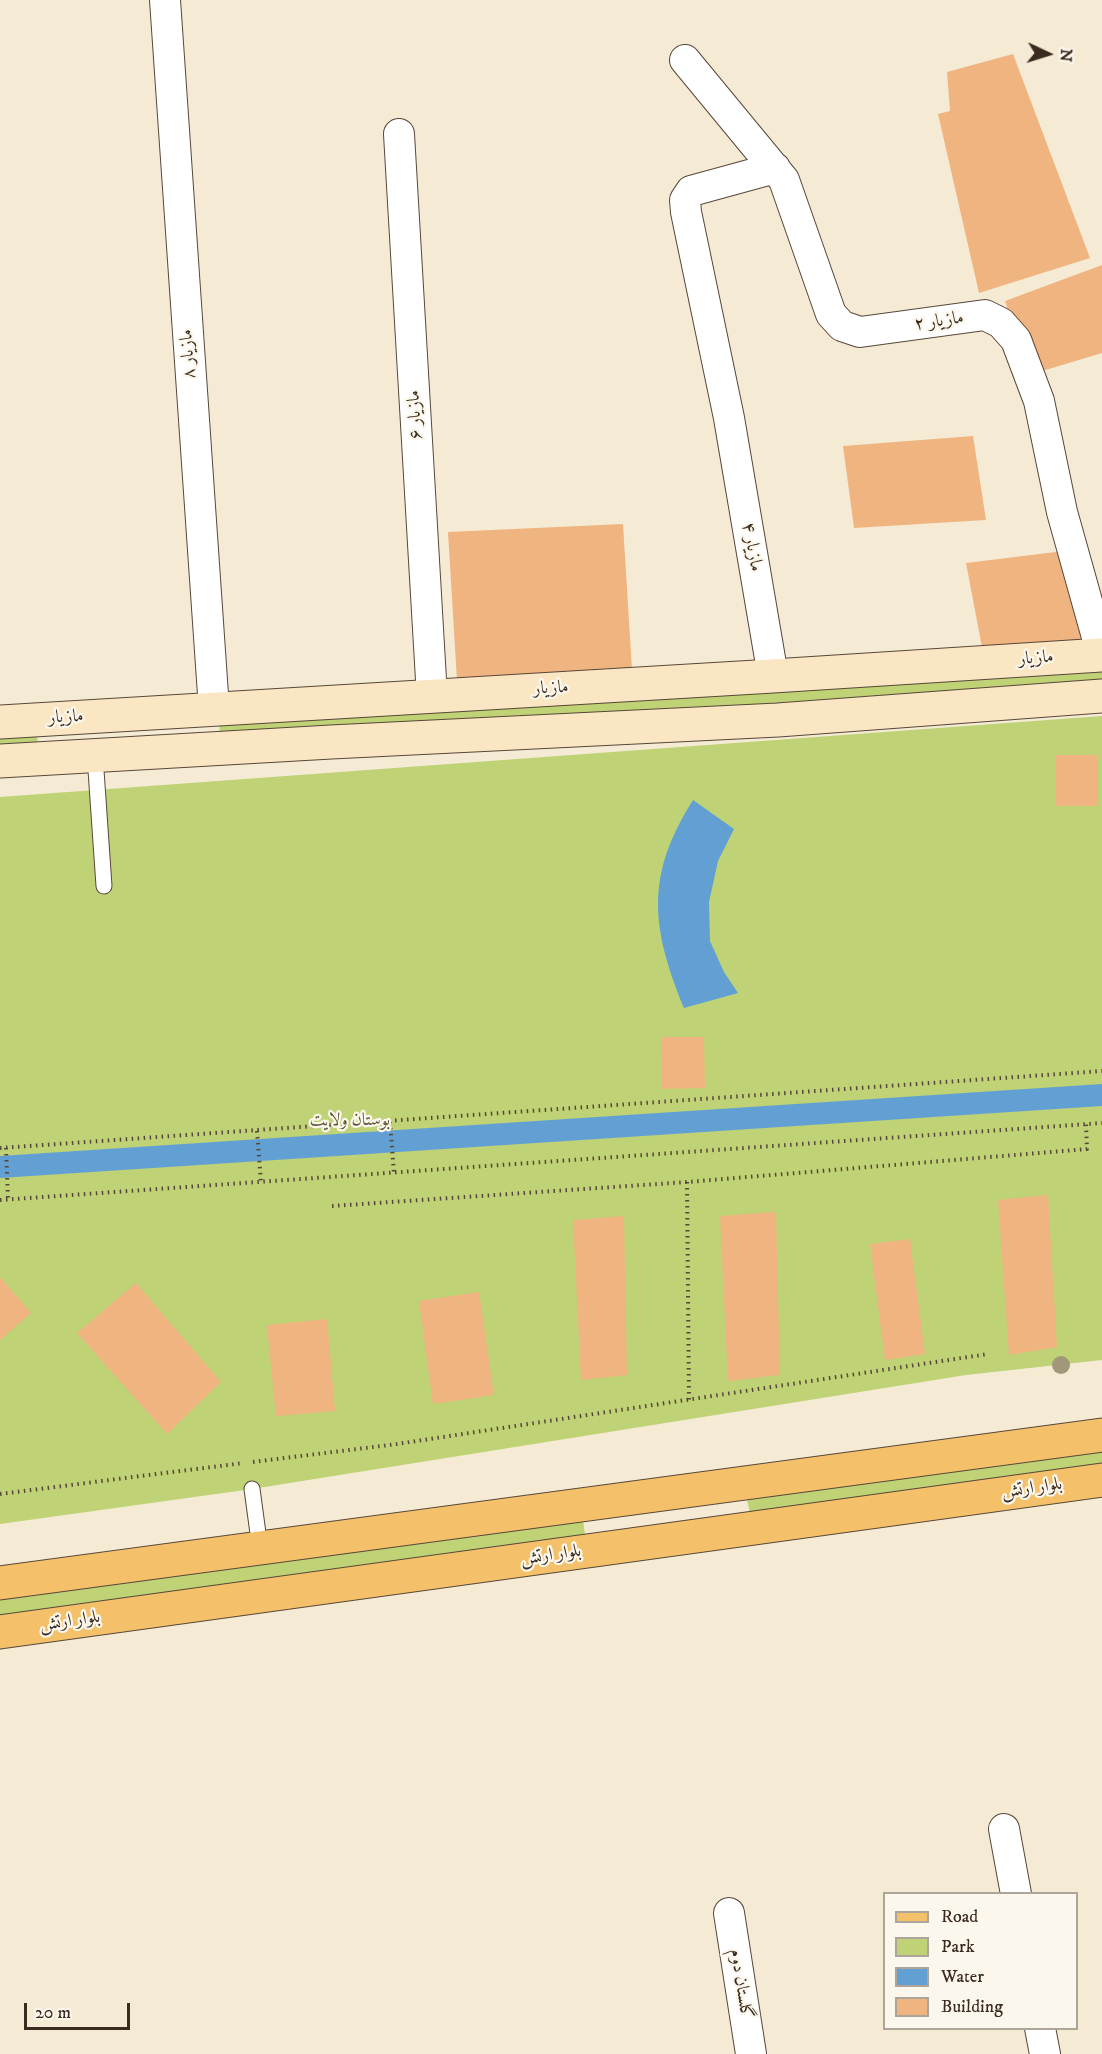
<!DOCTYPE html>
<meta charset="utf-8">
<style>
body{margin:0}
#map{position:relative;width:1102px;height:2054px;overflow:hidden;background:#f5ebd5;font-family:"IM FELL DW Pica",serif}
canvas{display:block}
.legend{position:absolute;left:883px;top:1892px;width:195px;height:138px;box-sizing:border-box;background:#fbf7ec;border:2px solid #aea59a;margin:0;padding:8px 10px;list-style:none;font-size:18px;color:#3b2a1e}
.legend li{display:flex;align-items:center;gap:12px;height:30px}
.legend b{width:30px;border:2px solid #aea59a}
.north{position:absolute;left:1018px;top:24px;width:60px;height:60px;-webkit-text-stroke:4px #fbf7ec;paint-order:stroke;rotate:94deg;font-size:16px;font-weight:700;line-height:24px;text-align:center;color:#3b2a1e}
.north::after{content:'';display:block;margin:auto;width:21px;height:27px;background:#3b2a1e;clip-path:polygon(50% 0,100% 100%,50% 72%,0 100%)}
.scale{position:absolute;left:24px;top:2003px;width:106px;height:27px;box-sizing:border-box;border:3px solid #3b2a1e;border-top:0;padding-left:8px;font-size:18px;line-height:21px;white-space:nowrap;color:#3b2a1e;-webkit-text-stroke:4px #fbf7ec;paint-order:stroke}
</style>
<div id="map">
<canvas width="1102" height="2054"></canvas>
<ul class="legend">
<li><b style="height:8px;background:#f4c16a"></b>Road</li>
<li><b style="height:16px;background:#bfd275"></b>Park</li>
<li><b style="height:16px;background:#62a0d4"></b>Water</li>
<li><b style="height:16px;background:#f0b480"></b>Building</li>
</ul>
<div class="north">N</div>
<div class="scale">20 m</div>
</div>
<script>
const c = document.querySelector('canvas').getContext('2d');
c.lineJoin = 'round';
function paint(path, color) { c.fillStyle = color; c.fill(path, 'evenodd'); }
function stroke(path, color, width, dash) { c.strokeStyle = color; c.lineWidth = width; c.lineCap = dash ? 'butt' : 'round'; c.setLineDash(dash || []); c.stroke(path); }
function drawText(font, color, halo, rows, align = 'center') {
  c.font = font + ' "IM FELL DW Pica",Amiri,serif'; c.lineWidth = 4.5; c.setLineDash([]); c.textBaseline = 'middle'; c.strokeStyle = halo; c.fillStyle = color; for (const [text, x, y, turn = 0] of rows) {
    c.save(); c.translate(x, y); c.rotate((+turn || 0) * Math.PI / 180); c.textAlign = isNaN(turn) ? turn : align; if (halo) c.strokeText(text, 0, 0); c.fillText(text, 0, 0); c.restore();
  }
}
const green = new Path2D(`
 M 1102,668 L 1102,689 L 220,738 L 219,718 Z
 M 1102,716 L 1102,1360 L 966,1375 L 252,1489 L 0,1524 L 0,797 Z
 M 37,730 L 38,749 L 0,751 L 0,732 Z
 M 1102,1446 L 1102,1465 L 750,1513 L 746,1495 Z
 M 582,1512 L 585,1535 L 0,1617 L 0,1593 Z`);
const water = new Path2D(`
 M 693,800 L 734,829 L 718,861 L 709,902 L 710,941 L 724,972 L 738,993 L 684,1008 C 651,927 645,876 693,800 Z
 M 1102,1084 L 1102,1106 L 0,1178 L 0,1156 Z`);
const building = new Path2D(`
 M 1013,54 L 1090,258 L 979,293 L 938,114 L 950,111 L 947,72 Z
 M 1102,265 L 1102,353 L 1029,375 L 1005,301 Z
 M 973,436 L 986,520 L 854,528 L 843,446 Z
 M 623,524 L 632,670 L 457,681 L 448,532 Z
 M 1072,550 L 1102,655 L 985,663 L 966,563 Z
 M 1055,755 L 1098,755 L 1098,806 L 1055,806 Z
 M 661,1037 L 704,1037 L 705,1088 L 662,1089 Z
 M 1048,1195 L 1057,1347 L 1009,1355 L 998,1200 Z
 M 776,1212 L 780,1375 L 728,1381 L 720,1216 Z
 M 624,1216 L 627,1375 L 581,1380 L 573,1220 Z
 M 910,1239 L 925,1354 L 885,1360 L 870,1244 Z
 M 0,1277 L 31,1313 L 0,1340 Z
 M 136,1283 L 221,1382 L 167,1434 L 77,1333 Z
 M 479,1292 L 494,1395 L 433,1404 L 419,1301 Z
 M 327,1319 L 335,1411 L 276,1416 L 267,1325 Z`);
const path = new Path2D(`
 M 390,1122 L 394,1173
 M 257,1131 L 261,1182
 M 0,1148 L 1102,1071
 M 6,1148 L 8,1199
 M 687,1182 L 689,1400
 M 0,1200 L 1102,1123
 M 332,1206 L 687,1182 L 1087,1149 L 1086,1124
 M 253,1462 L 397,1444 L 988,1354
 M 0,1494 L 243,1463`);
const service = new Path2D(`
 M 95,756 L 104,886
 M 252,1489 L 260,1548`);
const minor = new Path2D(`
 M 165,0 L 214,709
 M 685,60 L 784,180 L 831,314 L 842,326 L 860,332 L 985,315 L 1001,323 L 1016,340 L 1039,401 L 1062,512 L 1102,655
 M 399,134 L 432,697
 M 773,676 L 729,418 L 686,212 L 685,200 L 691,191 L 775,168
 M 1004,1829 L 1016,1894
 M 729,1913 L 751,2054
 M 1040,2028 L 1045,2054`);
const secondary = new Path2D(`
 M 0,722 L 773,676 L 1102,655
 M 0,761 L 331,742 L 778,720 L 1102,696`);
const primary = new Path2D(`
 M 0,1583 L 1102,1435
 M 0,1632 L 1102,1480`);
const trees = [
 [1061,1365]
];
const streetNames = [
 ["مازیار ۲",939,322,-8],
 ["مازیار ٨",189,354,-94],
 ["مازیار ۶",416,415,-93],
 ["مازیار ۴",751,547,80],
 ["مازیار",1036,659,-4],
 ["مازیار",551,689,-3],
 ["مازیار",66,718,-3],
 ["بلوار ارتش",1032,1489,-8],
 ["بلوار ارتش",551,1556,-8],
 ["بلوار ارتش",70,1622,-8],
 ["گلستان دوم",740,1984,81]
];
const parkNames = [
 ["بوستان ولایت",350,1121]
];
paint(green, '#bfd275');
paint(water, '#62a0d4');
paint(building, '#f0b480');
stroke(service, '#574739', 17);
stroke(minor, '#574739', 32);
stroke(secondary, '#574739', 35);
stroke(primary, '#574739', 35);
stroke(path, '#574739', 4, [1.5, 4.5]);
stroke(service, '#fff', 15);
stroke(minor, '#fff', 30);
stroke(secondary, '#fbe6c3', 33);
stroke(primary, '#f4c16a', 33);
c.fillStyle = '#a1987c';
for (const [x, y] of trees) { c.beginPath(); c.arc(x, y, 9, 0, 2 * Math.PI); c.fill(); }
drawText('18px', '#3b2a1e', '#fbf7ec', streetNames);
drawText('18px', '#5c5434', '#fbf7ec', parkNames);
</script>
